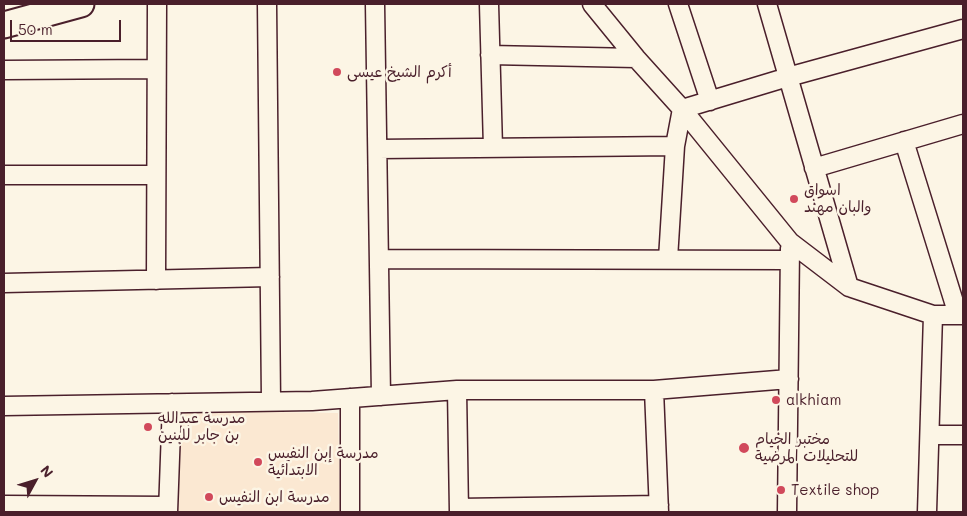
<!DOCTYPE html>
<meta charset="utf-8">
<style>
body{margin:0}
#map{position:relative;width:967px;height:516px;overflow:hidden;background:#fcf5e5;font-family:Mali,sans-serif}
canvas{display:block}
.frame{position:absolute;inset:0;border:5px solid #4a1f2b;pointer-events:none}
.north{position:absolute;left:10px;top:456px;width:50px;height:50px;-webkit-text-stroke:4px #fcf5e5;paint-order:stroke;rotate:51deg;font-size:14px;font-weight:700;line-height:20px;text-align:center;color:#4a1f2b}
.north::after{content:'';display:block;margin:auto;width:18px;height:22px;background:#4a1f2b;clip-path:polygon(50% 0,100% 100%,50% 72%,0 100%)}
.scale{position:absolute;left:10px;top:20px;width:111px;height:22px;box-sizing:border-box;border:2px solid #4a1f2b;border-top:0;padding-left:6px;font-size:15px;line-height:18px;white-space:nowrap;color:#4a1f2b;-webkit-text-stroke:4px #fcf5e5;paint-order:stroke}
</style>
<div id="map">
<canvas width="967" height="516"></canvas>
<div class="frame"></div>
<div class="north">N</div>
<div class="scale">50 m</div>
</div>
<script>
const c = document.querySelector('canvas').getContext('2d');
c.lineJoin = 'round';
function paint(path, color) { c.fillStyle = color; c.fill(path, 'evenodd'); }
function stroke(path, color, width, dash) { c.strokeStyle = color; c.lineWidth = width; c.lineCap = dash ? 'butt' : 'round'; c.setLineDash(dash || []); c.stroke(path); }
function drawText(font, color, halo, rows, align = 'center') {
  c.font = font + ' Mali,"Playpen Sans Arabic",sans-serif'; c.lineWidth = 5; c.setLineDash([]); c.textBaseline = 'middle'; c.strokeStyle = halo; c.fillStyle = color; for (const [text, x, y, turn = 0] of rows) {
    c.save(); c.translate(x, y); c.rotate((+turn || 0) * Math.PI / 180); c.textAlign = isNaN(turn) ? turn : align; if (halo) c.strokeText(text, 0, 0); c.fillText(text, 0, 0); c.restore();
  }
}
const built = new Path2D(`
 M 179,411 L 338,413 L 340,512 L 177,512 Z`);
const street = new Path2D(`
 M 267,4 L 271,401
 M 375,4 L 381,396
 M 489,4 L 493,148
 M 592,4 L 636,58 L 682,109 L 790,242 L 849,287 L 933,315 L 963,315
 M 678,4 L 710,101
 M 767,4 L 849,287
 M 490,55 L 636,58
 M 4,70 L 156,69
 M 904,141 L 958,315
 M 378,149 L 675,146
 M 814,168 L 963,124
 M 4,175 L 156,175
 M 379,259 L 790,260
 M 668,259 L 675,146 L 682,109 L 788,77 L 963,29
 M 156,280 L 157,4
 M 4,283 L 270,277
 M 457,390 L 459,512
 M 654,390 L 659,512
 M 4,406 L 312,401 L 457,390 L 654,390 L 789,379
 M 930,435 L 963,435
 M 4,505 L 168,506
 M 459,508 L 659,505
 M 168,512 L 172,403
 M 350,512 L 350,398
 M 787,512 L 790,248
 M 927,512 L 933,315`);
const secondary = new Path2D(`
 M 4,25 L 81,4`);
const markers = [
 [337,72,5,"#d1495b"],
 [794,199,5,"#d1495b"],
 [776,400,5,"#d1495b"],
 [148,427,5,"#d1495b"],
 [744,448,6,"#d1495b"],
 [258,462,5,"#d1495b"],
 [781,490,5,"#d1495b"],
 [209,497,5,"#d1495b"]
];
const poiNames = [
 ["أكرم الشيخ عيسى",347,72],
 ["اسواق",804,190],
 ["والبان مهند",804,207],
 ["alkhiam",786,400],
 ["مدرسة عبدالله",158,418],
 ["بن جابر للبنين",158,435],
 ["مختبر الخيام",755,439],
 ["للتحليلات المرضية",755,456],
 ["مدرسة إبن النفيس",268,453],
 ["الابتدائية",268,470],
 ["Textile shop",791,490],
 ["مدرسة ابن النفيس",219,497]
];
paint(built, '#fbe8d2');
stroke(street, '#4a1f2b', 21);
stroke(secondary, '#4a1f2b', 29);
stroke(street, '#fcf5e5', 18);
stroke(secondary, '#fcf5e5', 25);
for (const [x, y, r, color] of markers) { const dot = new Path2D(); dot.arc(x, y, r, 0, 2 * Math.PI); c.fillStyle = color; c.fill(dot); stroke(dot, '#fcf5e5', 2); }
drawText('15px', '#4a1f2b', '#fcf5e5', poiNames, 'left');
</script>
